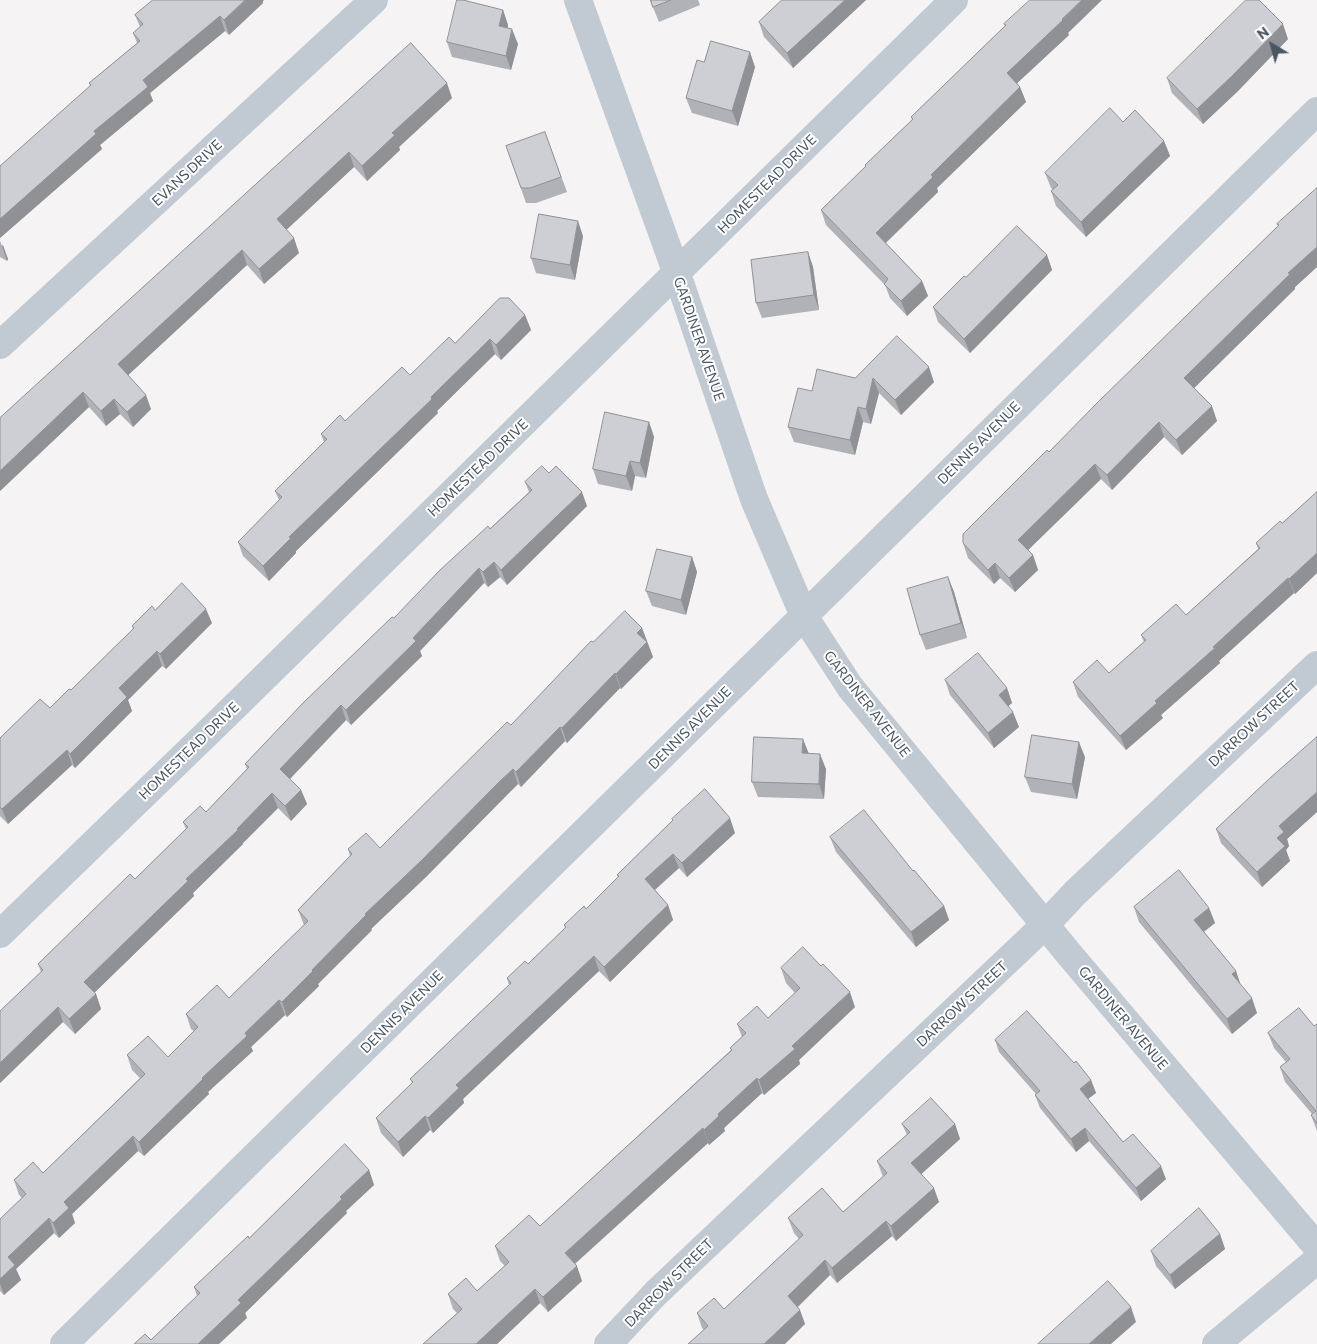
<!DOCTYPE html>
<style>
body{margin:0}
#map{position:relative;width:1317px;height:1344px;overflow:hidden;background:#f5f3f3;font-family:Commissioner,sans-serif}
canvas{display:block}
.north{position:absolute;left:1247px;top:20px;width:50px;height:50px;-webkit-text-stroke:4px #fff;paint-order:stroke;rotate:323deg;font-size:14px;font-weight:700;line-height:20px;text-align:center;color:#4a5661}
.north::after{content:'';display:block;margin:auto;width:18px;height:22px;background:#4a5661;clip-path:polygon(50% 0,100% 100%,50% 72%,0 100%)}
</style>
<div id="map">
<canvas width="1317" height="1344"></canvas>
<div class="north">N</div>
</div>
<script>
const c = document.querySelector('canvas').getContext('2d');
c.lineJoin = 'round';
function stroke(path, color, width, dash) { c.strokeStyle = color; c.lineWidth = width; c.lineCap = dash ? 'butt' : 'round'; c.setLineDash(dash || []); c.stroke(path); }
function paint(path, color) { c.fillStyle = color; c.fill(path, 'evenodd'); }
function drawText(font, color, halo, rows, align = 'center') {
  c.font = font + ' Commissioner,sans-serif'; c.lineWidth = 4; c.setLineDash([]); c.textBaseline = 'middle'; c.strokeStyle = halo; c.fillStyle = color; for (const [text, x, y, turn = 0] of rows) {
    c.save(); c.translate(x, y); c.rotate((+turn || 0) * Math.PI / 180); c.textAlign = isNaN(turn) ? turn : align; if (halo) c.strokeText(text, 0, 0); c.fillText(text, 0, 0); c.restore();
  }
}
const minor = new Path2D(`
 M 578,0 L 677,274 L 754,499 L 804,616 L 850,687 L 1069,954 L 1317,1247
 M 0,345 L 374,0
 M 0,934 L 223,718 L 954,0
 M 64,1344 L 1317,111
 M 608,1344 L 656,1293 L 1046,924 L 1075,893 L 1317,665
 M 1216,1344 L 1317,1260`);
const wall = new Path2D(`
 M 153,0 L 264,0 L 263,1 L 263,3 L 229,35 L 225,31 L 150,93 L 153,101 L 100,145 L 102,149 L 0,238 L 90,86 L 89,83 L 137,43 L 133,33 L 140,27 L 135,15 Z
 M 650,0 L 698,0 L 700,5 L 659,22 Z
 M 782,0 L 866,0 L 793,68 L 764,37 L 759,22 Z
 M 503,10 L 508,25 L 508,28 L 518,44 L 511,70 L 452,57 L 447,42 Z
 M 1004,24 L 1068,33 L 1069,35 L 1017,83 L 1020,87 L 1026,102 L 937,188 L 938,192 L 886,243 L 922,281 L 928,296 L 907,316 L 890,298 L 885,285 L 826,225 L 821,210 L 866,167 L 865,165 L 912,120 L 911,117 L 1005,26 Z
 M 1288,39 L 1238,91 L 1203,124 L 1172,93 L 1167,78 Z
 M 411,43 L 452,98 L 399,147 L 400,150 L 367,181 L 354,167 L 286,230 L 299,253 L 264,284 L 247,265 L 128,375 L 151,409 L 133,427 L 120,414 L 106,426 L 89,407 L 0,491 L 0,418 Z
 M 704,62 L 755,67 L 738,126 L 692,113 L 686,98 Z
 M 1123,122 L 1164,141 L 1170,156 L 1086,237 L 1056,206 L 1051,191 L 1053,190 L 1051,188 L 1045,173 Z
 M 545,132 L 567,192 L 536,203 L 526,203 L 506,146 Z
 M 1317,188 L 1317,267 L 1295,287 L 1295,289 L 1194,388 L 1217,421 L 1182,455 L 1164,437 L 1112,490 L 1101,479 L 1028,550 L 1033,555 L 1038,570 L 1015,592 L 1000,578 L 994,584 L 968,558 L 963,543 L 1049,452 L 1278,226 L 1277,224 Z
 M 583,236 L 575,280 L 536,273 L 531,258 Z
 M 0,241 L 8,259 L 7,261 L 0,257 Z
 M 808,252 L 813,267 L 819,310 L 762,318 L 756,303 Z
 M 1047,255 L 1052,270 L 970,353 L 938,322 L 933,307 L 966,277 Z
 M 525,315 L 531,330 L 501,360 L 495,354 L 437,411 L 438,413 L 296,551 L 296,553 L 269,581 L 243,556 L 238,542 L 279,500 L 275,491 L 324,442 L 321,434 L 345,421 L 455,343 Z
 M 855,378 L 934,382 L 901,415 L 879,393 L 871,424 L 863,422 L 855,455 L 794,442 L 788,427 L 812,391 Z
 M 649,422 L 654,437 L 646,478 L 635,476 L 632,491 L 598,484 L 593,469 Z
 M 549,473 L 587,506 L 507,585 L 500,577 L 488,587 L 484,583 L 420,651 L 422,656 L 351,725 L 346,720 L 290,779 L 301,790 L 307,804 L 291,821 L 278,808 L 243,843 L 243,844 L 193,893 L 194,896 L 94,993 L 96,994 L 101,1009 L 75,1034 L 63,1022 L 0,1083 L 0,1011 L 41,972 L 38,964 L 135,879 L 186,829 L 183,822 L 206,812 L 247,769 L 245,764 L 394,618 L 529,492 L 525,482 Z
 M 1317,492 L 1317,573 L 1295,594 L 1294,593 L 1219,661 L 1220,663 L 1161,715 L 1163,718 L 1126,750 L 1078,697 L 1073,682 L 1109,673 L 1144,642 L 1141,635 L 1186,615 L 1258,549 L 1256,543 L 1282,523 Z
 M 692,557 L 697,572 L 686,615 L 652,606 L 646,591 Z
 M 948,577 L 954,592 L 967,638 L 926,650 L 920,635 Z
 M 155,610 L 212,623 L 166,669 L 162,666 L 128,700 L 132,711 L 75,768 L 72,765 L 8,824 L 0,816 L 0,738 L 50,708 L 71,690 L 133,629 L 132,626 Z
 M 642,628 L 653,657 L 621,689 L 620,688 L 567,743 L 565,741 L 521,787 L 518,784 L 505,796 L 427,876 L 371,929 L 372,930 L 318,984 L 319,986 L 287,1017 L 285,1015 L 251,1047 L 253,1051 L 208,1092 L 209,1094 L 144,1156 L 138,1151 L 72,1214 L 75,1223 L 59,1238 L 54,1233 L 16,1269 L 21,1280 L 4,1295 L 0,1291 L 0,1219 L 22,1198 L 19,1195 L 14,1180 L 43,1173 L 140,1078 L 132,1070 L 127,1055 L 168,1057 L 194,1031 L 191,1029 L 186,1014 L 229,998 L 304,925 L 298,910 L 350,856 L 348,849 L 380,848 L 511,725 L 593,642 Z
 M 945,680 L 1007,688 L 1012,703 L 1008,706 L 1019,727 L 994,748 L 950,695 Z
 M 1317,737 L 1317,812 L 1287,839 L 1289,846 L 1286,850 L 1290,861 L 1262,887 L 1221,843 L 1216,829 Z
 M 808,753 L 826,769 L 824,799 L 758,797 L 752,782 Z
 M 1085,757 L 1077,799 L 1031,792 L 1025,777 Z
 M 672,819 L 735,833 L 687,877 L 679,868 L 655,890 L 668,905 L 673,920 L 610,982 L 599,971 L 463,1099 L 464,1103 L 433,1133 L 430,1130 L 403,1157 L 381,1133 L 376,1118 L 412,1083 L 410,1079 L 509,985 L 507,978 L 528,964 L 565,928 L 564,925 L 586,909 L 618,877 L 617,875 L 673,820 Z
 M 830,837 L 944,906 L 949,920 L 916,947 L 836,852 Z
 M 1134,907 L 1209,908 L 1215,923 L 1204,932 L 1236,971 L 1240,984 L 1257,1013 L 1232,1034 L 1139,922 Z
 M 781,968 L 855,1007 L 799,1060 L 800,1064 L 764,1095 L 762,1093 L 724,1128 L 725,1131 L 709,1145 L 708,1143 L 575,1264 L 582,1281 L 548,1312 L 540,1303 L 497,1344 L 423,1344 L 457,1313 L 453,1309 L 448,1294 L 477,1291 L 505,1266 L 500,1261 L 495,1246 L 540,1226 L 731,1050 L 730,1048 L 742,1037 L 737,1024 L 768,1018 L 795,993 L 786,983 Z
 M 1317,1024 L 1317,1131 L 1311,1115 L 1312,1114 L 1285,1082 L 1280,1067 L 1286,1062 L 1274,1048 L 1268,1033 L 1314,1026 Z
 M 995,1040 L 1074,1063 L 1091,1080 L 1096,1093 L 1088,1099 L 1123,1142 L 1166,1179 L 1141,1201 L 1089,1141 L 1076,1152 L 1040,1108 L 1035,1095 L 1036,1094 L 999,1052 Z
 M 902,1124 L 955,1124 L 960,1139 L 921,1174 L 939,1202 L 896,1241 L 892,1236 L 837,1283 L 830,1275 L 798,1307 L 805,1324 L 704,1330 L 702,1328 L 697,1313 L 724,1309 L 799,1239 L 794,1233 L 788,1218 L 843,1212 L 883,1177 L 877,1161 L 907,1135 Z
 M 369,1170 L 374,1185 L 346,1211 L 347,1213 L 245,1313 L 247,1318 L 151,1340 L 197,1296 L 194,1287 L 249,1238 Z
 M 1220,1234 L 1225,1249 L 1175,1289 L 1156,1266 L 1151,1251 Z`);
const shadedWall = new Path2D(`
 M 246,0 L 264,0 L 263,1 L 263,3 L 229,35 L 224,20 Z
 M 845,0 L 866,0 L 793,68 L 787,53 Z
 M 1082,0 L 1102,0 L 1068,33 L 1069,35 L 1012,88 L 1007,73 Z
 M 503,10 L 508,25 L 504,41 L 499,26 Z
 M 220,16 L 225,31 L 150,93 L 153,101 L 100,145 L 102,149 L 0,238 L 0,219 L 94,131 L 143,80 Z
 M 1283,24 L 1288,39 L 1238,91 L 1203,124 L 1197,109 Z
 M 512,29 L 518,44 L 511,70 L 506,56 Z
 M 750,52 L 755,67 L 738,126 L 732,111 Z
 M 447,83 L 452,98 L 399,147 L 400,150 L 367,181 L 362,166 L 392,133 Z
 M 1020,87 L 1026,102 L 937,188 L 938,192 L 881,247 L 876,233 L 931,175 Z
 M 1164,141 L 1170,156 L 1086,237 L 1081,222 Z
 M 349,152 L 354,167 L 282,234 L 277,219 Z
 M 578,221 L 583,236 L 575,280 L 570,265 Z
 M 294,238 L 299,253 L 264,284 L 259,269 Z
 M 3,245 L 8,259 L 7,261 L 2,246 Z
 M 1317,247 L 1317,267 L 1295,287 L 1295,289 L 1190,392 L 1184,378 L 1288,273 Z
 M 242,250 L 247,265 L 124,379 L 118,364 Z
 M 808,252 L 813,267 L 819,310 L 814,295 Z
 M 1047,255 L 1052,270 L 970,353 L 964,339 Z
 M 922,281 L 928,296 L 907,316 L 901,301 Z
 M 525,315 L 531,330 L 501,360 L 496,345 Z
 M 490,339 L 495,354 L 437,411 L 438,413 L 296,551 L 296,553 L 269,581 L 263,566 L 289,537 Z
 M 929,367 L 934,382 L 901,415 L 895,400 Z
 M 873,378 L 879,393 L 871,424 L 866,409 Z
 M 83,392 L 89,407 L 0,491 L 0,471 Z
 M 146,395 L 151,409 L 133,427 L 127,412 Z
 M 114,399 L 120,414 L 106,426 L 101,411 Z
 M 1212,406 L 1217,421 L 1182,455 L 1176,440 Z
 M 858,407 L 863,422 L 855,455 L 850,440 Z
 M 649,422 L 654,437 L 646,478 L 640,463 Z
 M 1159,422 L 1164,437 L 1112,490 L 1107,475 Z
 M 630,461 L 635,476 L 632,491 L 626,476 Z
 M 1095,464 L 1101,479 L 1023,555 L 1018,540 Z
 M 582,492 L 587,506 L 507,585 L 501,570 Z
 M 1317,553 L 1317,573 L 1295,594 L 1289,579 Z
 M 1033,555 L 1038,570 L 1015,592 L 1009,578 Z
 M 692,557 L 697,572 L 686,615 L 681,600 Z
 M 494,562 L 500,577 L 488,587 L 483,572 Z
 M 995,563 L 1000,578 L 994,584 L 988,570 Z
 M 479,568 L 484,583 L 420,651 L 422,656 L 351,725 L 346,710 L 413,638 Z
 M 948,577 L 954,592 L 967,638 L 961,623 Z
 M 1288,578 L 1294,593 L 1219,661 L 1220,663 L 1161,715 L 1163,718 L 1126,750 L 1120,736 L 1155,701 Z
 M 206,609 L 212,623 L 166,669 L 160,654 Z
 M 642,628 L 653,657 L 621,689 L 616,674 L 637,633 Z
 M 157,651 L 162,666 L 128,700 L 132,711 L 75,768 L 70,754 L 119,688 Z
 M 615,673 L 620,688 L 567,743 L 562,728 Z
 M 1007,688 L 1012,703 L 1004,710 L 999,695 Z
 M 341,705 L 346,720 L 285,784 L 280,769 Z
 M 1013,712 L 1019,727 L 994,748 L 988,733 Z
 M 560,727 L 565,741 L 521,787 L 516,772 Z
 M 803,739 L 809,754 L 802,753 Z
 M 1079,742 L 1085,757 L 1077,799 L 1072,784 Z
 M 67,750 L 72,765 L 8,824 L 2,809 Z
 M 820,754 L 826,769 L 824,799 L 819,784 Z
 M 513,769 L 518,784 L 427,876 L 371,929 L 372,930 L 318,984 L 319,986 L 287,1017 L 282,1002 L 365,914 Z
 M 301,790 L 307,804 L 291,821 L 285,806 Z
 M 1317,792 L 1317,812 L 1287,839 L 1289,846 L 1286,850 L 1290,861 L 1262,887 L 1257,872 L 1277,838 L 1279,826 Z
 M 272,793 L 278,808 L 243,843 L 243,844 L 193,893 L 194,896 L 90,997 L 84,982 Z
 M 730,818 L 735,833 L 687,877 L 682,863 Z
 M 673,854 L 679,868 L 650,894 L 645,879 Z
 M 668,905 L 673,920 L 610,982 L 604,967 Z
 M 944,906 L 949,920 L 916,947 L 911,932 Z
 M 1209,908 L 1215,923 L 1199,935 L 1194,920 Z
 M 594,956 L 599,971 L 463,1099 L 464,1103 L 433,1133 L 428,1118 L 456,1085 Z
 M 1236,971 L 1241,986 L 1232,974 Z
 M 850,992 L 855,1007 L 799,1060 L 800,1064 L 764,1095 L 759,1080 L 792,1046 Z
 M 96,994 L 101,1009 L 75,1034 L 69,1019 Z
 M 1252,998 L 1257,1013 L 1232,1034 L 1227,1019 Z
 M 279,1000 L 285,1015 L 251,1047 L 253,1051 L 208,1092 L 209,1094 L 144,1156 L 139,1142 L 202,1078 L 245,1033 Z
 M 58,1007 L 63,1022 L 0,1083 L 0,1063 Z
 M 757,1078 L 762,1093 L 724,1128 L 725,1131 L 709,1145 L 704,1130 L 718,1114 Z
 M 1091,1080 L 1096,1093 L 1085,1101 L 1080,1089 Z
 M 425,1116 L 430,1130 L 403,1157 L 398,1142 Z
 M 955,1124 L 960,1139 L 917,1178 L 911,1163 Z
 M 703,1128 L 708,1143 L 570,1268 L 565,1253 Z
 M 1085,1128 L 1089,1141 L 1076,1152 L 1071,1139 Z
 M 133,1136 L 138,1151 L 72,1214 L 75,1223 L 59,1238 L 53,1223 L 64,1202 Z
 M 1161,1166 L 1166,1179 L 1141,1201 L 1136,1188 Z
 M 369,1170 L 374,1185 L 346,1211 L 347,1213 L 245,1313 L 247,1318 L 219,1344 L 198,1344 L 238,1300 L 340,1197 Z
 M 934,1188 L 939,1202 L 896,1241 L 891,1226 Z
 M 49,1218 L 54,1233 L 16,1269 L 21,1280 L 4,1295 L 0,1284 L 0,1279 L 8,1257 Z
 M 886,1221 L 892,1236 L 837,1283 L 832,1268 Z
 M 1220,1234 L 1225,1249 L 1175,1289 L 1170,1275 Z
 M 825,1260 L 830,1275 L 793,1311 L 788,1296 Z
 M 577,1266 L 582,1281 L 548,1312 L 543,1297 Z
 M 535,1289 L 540,1303 L 497,1344 L 476,1344 Z
 M 1131,1307 L 1136,1322 L 1111,1344 L 1089,1344 Z
 M 800,1310 L 805,1324 L 785,1344 L 764,1344 Z`);
const building = new Path2D(`
 M 153,0 L 245,0 L 224,20 L 220,16 L 143,80 L 148,87 L 94,131 L 96,134 L 0,219 L 0,166 L 91,85 L 89,83 L 140,41 L 133,33 L 143,24 L 135,15 Z
 M 457,0 L 463,0 L 503,10 L 499,26 L 512,29 L 506,56 L 447,42 Z
 M 651,0 L 671,0 L 653,7 Z
 M 782,0 L 845,0 L 787,53 L 759,22 Z
 M 1030,0 L 1082,0 L 1062,19 L 1063,20 L 1007,73 L 1020,87 L 931,175 L 933,177 L 876,233 L 922,281 L 901,301 L 884,284 L 888,279 L 821,210 L 866,166 L 865,165 L 913,119 L 911,117 L 1006,25 L 1004,24 Z
 M 1246,0 L 1259,0 L 1283,24 L 1232,76 L 1197,109 L 1167,78 Z
 M 711,41 L 750,52 L 732,111 L 686,98 L 697,60 L 704,62 Z
 M 411,43 L 447,83 L 392,133 L 395,135 L 362,166 L 349,152 L 277,219 L 294,238 L 259,269 L 242,250 L 118,364 L 146,395 L 127,412 L 114,399 L 101,411 L 83,392 L 0,471 L 0,418 Z
 M 1110,108 L 1123,122 L 1135,110 L 1164,141 L 1081,222 L 1051,191 L 1058,185 L 1045,173 Z
 M 545,132 L 561,177 L 530,188 L 521,188 L 506,146 Z
 M 1317,188 L 1317,247 L 1288,273 L 1290,274 L 1184,378 L 1212,406 L 1176,440 L 1159,422 L 1107,475 L 1095,464 L 1018,540 L 1033,555 L 1009,578 L 995,563 L 988,570 L 963,543 L 963,534 L 1047,450 L 1049,452 L 1098,402 L 1279,225 L 1277,224 Z
 M 539,214 L 578,221 L 570,265 L 531,258 Z
 M 1017,226 L 1047,255 L 964,339 L 933,307 L 964,276 L 966,277 Z
 M 808,252 L 814,295 L 756,303 L 751,260 Z
 M 500,298 L 509,298 L 525,315 L 496,345 L 490,339 L 431,397 L 432,399 L 289,537 L 291,538 L 263,566 L 238,542 L 282,497 L 275,491 L 327,439 L 321,434 L 340,415 L 345,421 L 402,367 L 410,375 L 449,337 L 455,343 Z
 M 897,336 L 929,367 L 895,400 L 873,378 L 866,409 L 858,407 L 850,440 L 788,427 L 798,388 L 812,391 L 817,369 L 855,378 Z
 M 605,412 L 649,422 L 640,463 L 630,461 L 626,476 L 593,469 Z
 M 542,466 L 549,473 L 556,466 L 582,492 L 501,570 L 494,562 L 483,572 L 479,568 L 413,638 L 416,641 L 346,710 L 341,705 L 280,769 L 301,790 L 285,806 L 272,793 L 237,829 L 238,830 L 186,879 L 188,881 L 84,982 L 96,994 L 69,1019 L 58,1007 L 0,1063 L 0,1011 L 43,970 L 38,964 L 130,874 L 135,879 L 188,827 L 183,822 L 200,806 L 206,812 L 249,767 L 245,764 L 304,702 L 392,617 L 394,618 L 440,570 L 488,526 L 490,529 L 532,490 L 525,482 Z
 M 1317,492 L 1317,553 L 1289,579 L 1288,578 L 1213,647 L 1215,648 L 1155,701 L 1157,703 L 1120,736 L 1073,682 L 1097,660 L 1109,673 L 1146,640 L 1141,635 L 1176,604 L 1186,615 L 1260,548 L 1256,543 L 1280,521 L 1282,523 Z
 M 657,549 L 692,557 L 681,600 L 646,591 Z
 M 948,577 L 961,623 L 920,635 L 907,589 Z
 M 182,583 L 206,609 L 160,654 L 157,651 L 119,688 L 127,697 L 70,754 L 67,750 L 2,809 L 0,807 L 0,738 L 40,699 L 50,708 L 69,689 L 71,690 L 134,628 L 132,626 L 152,606 L 155,610 Z
 M 625,611 L 642,628 L 637,633 L 647,642 L 616,674 L 615,673 L 562,728 L 560,727 L 516,772 L 513,769 L 500,781 L 421,861 L 365,914 L 366,915 L 312,970 L 313,971 L 282,1002 L 279,1000 L 245,1033 L 247,1036 L 202,1078 L 203,1079 L 139,1142 L 133,1136 L 64,1202 L 69,1208 L 53,1223 L 49,1218 L 8,1257 L 15,1265 L 0,1279 L 0,1219 L 26,1194 L 14,1180 L 33,1162 L 43,1173 L 145,1074 L 127,1055 L 148,1036 L 168,1057 L 198,1027 L 186,1014 L 217,985 L 229,998 L 308,921 L 298,910 L 352,854 L 348,849 L 366,833 L 380,848 L 507,722 L 511,725 L 591,641 L 593,642 Z
 M 978,653 L 1007,688 L 999,695 L 1013,712 L 988,733 L 945,680 Z
 M 1032,735 L 1079,742 L 1072,784 L 1025,777 Z
 M 754,737 L 803,739 L 802,753 L 820,754 L 819,784 L 752,782 Z
 M 1317,737 L 1317,792 L 1279,826 L 1284,832 L 1277,838 L 1285,846 L 1257,872 L 1216,829 L 1269,779 Z
 M 705,789 L 730,818 L 682,863 L 673,854 L 645,879 L 668,905 L 604,967 L 594,956 L 456,1085 L 459,1088 L 428,1118 L 425,1116 L 398,1142 L 376,1118 L 413,1082 L 410,1079 L 511,983 L 507,978 L 525,961 L 528,964 L 566,927 L 564,925 L 584,906 L 586,909 L 619,876 L 617,875 L 673,820 L 672,819 Z
 M 864,810 L 913,871 L 914,870 L 944,906 L 911,932 L 830,837 Z
 M 1179,870 L 1209,908 L 1194,920 L 1236,971 L 1232,974 L 1252,998 L 1227,1019 L 1134,907 Z
 M 803,947 L 821,966 L 823,964 L 850,992 L 792,1046 L 795,1049 L 759,1080 L 757,1078 L 718,1114 L 719,1116 L 704,1130 L 703,1128 L 565,1253 L 577,1266 L 543,1297 L 535,1289 L 476,1344 L 423,1344 L 462,1309 L 448,1294 L 466,1278 L 477,1291 L 509,1262 L 495,1246 L 529,1215 L 540,1226 L 732,1050 L 730,1048 L 746,1033 L 737,1024 L 757,1006 L 768,1018 L 800,988 L 781,968 Z
 M 1299,1008 L 1314,1026 L 1317,1024 L 1317,1123 L 1311,1115 L 1316,1111 L 1280,1067 L 1290,1059 L 1268,1033 Z
 M 1027,1011 L 1074,1063 L 1076,1061 L 1091,1080 L 1080,1089 L 1123,1142 L 1133,1134 L 1161,1166 L 1136,1188 L 1085,1128 L 1071,1139 L 1035,1095 L 1040,1091 L 995,1040 Z
 M 931,1098 L 955,1124 L 911,1163 L 934,1188 L 891,1226 L 886,1221 L 832,1268 L 825,1260 L 788,1296 L 800,1310 L 764,1344 L 688,1344 L 708,1326 L 697,1313 L 714,1298 L 724,1309 L 803,1235 L 788,1218 L 822,1188 L 843,1212 L 887,1173 L 877,1161 L 910,1132 L 902,1124 Z
 M 345,1144 L 369,1170 L 340,1197 L 342,1199 L 238,1300 L 241,1303 L 198,1344 L 134,1344 L 145,1334 L 151,1340 L 200,1293 L 194,1287 L 248,1236 L 249,1238 Z
 M 1199,1208 L 1220,1234 L 1170,1275 L 1151,1251 Z
 M 1108,1281 L 1131,1307 L 1089,1344 L 1038,1344 Z`);
const streetNames = [
 ["EVANS DRIVE",187,173,-43],
 ["HOMESTEAD DRIVE",767,184,-45],
 ["GARDINER AVENUE",699,339,71],
 ["DENNIS AVENUE",979,443,-45],
 ["HOMESTEAD DRIVE",478,468,-44],
 ["GARDINER AVENUE",867,704,52],
 ["DARROW STREET",1254,724,-43],
 ["DENNIS AVENUE",690,728,-45],
 ["HOMESTEAD DRIVE",189,751,-44],
 ["DARROW STREET",962,1004,-43],
 ["DENNIS AVENUE",402,1012,-45],
 ["GARDINER AVENUE",1123,1018,50],
 ["DARROW STREET",669,1283,-45]
];
stroke(minor, '#c1cad2', 28);
paint(wall, '#b0b2b7');
paint(shadedWall, '#909195');
paint(building, '#cdcfd5');
stroke(building, '#909195', 1);
drawText('14px', '#4a5661', '#fff', streetNames);
</script>
